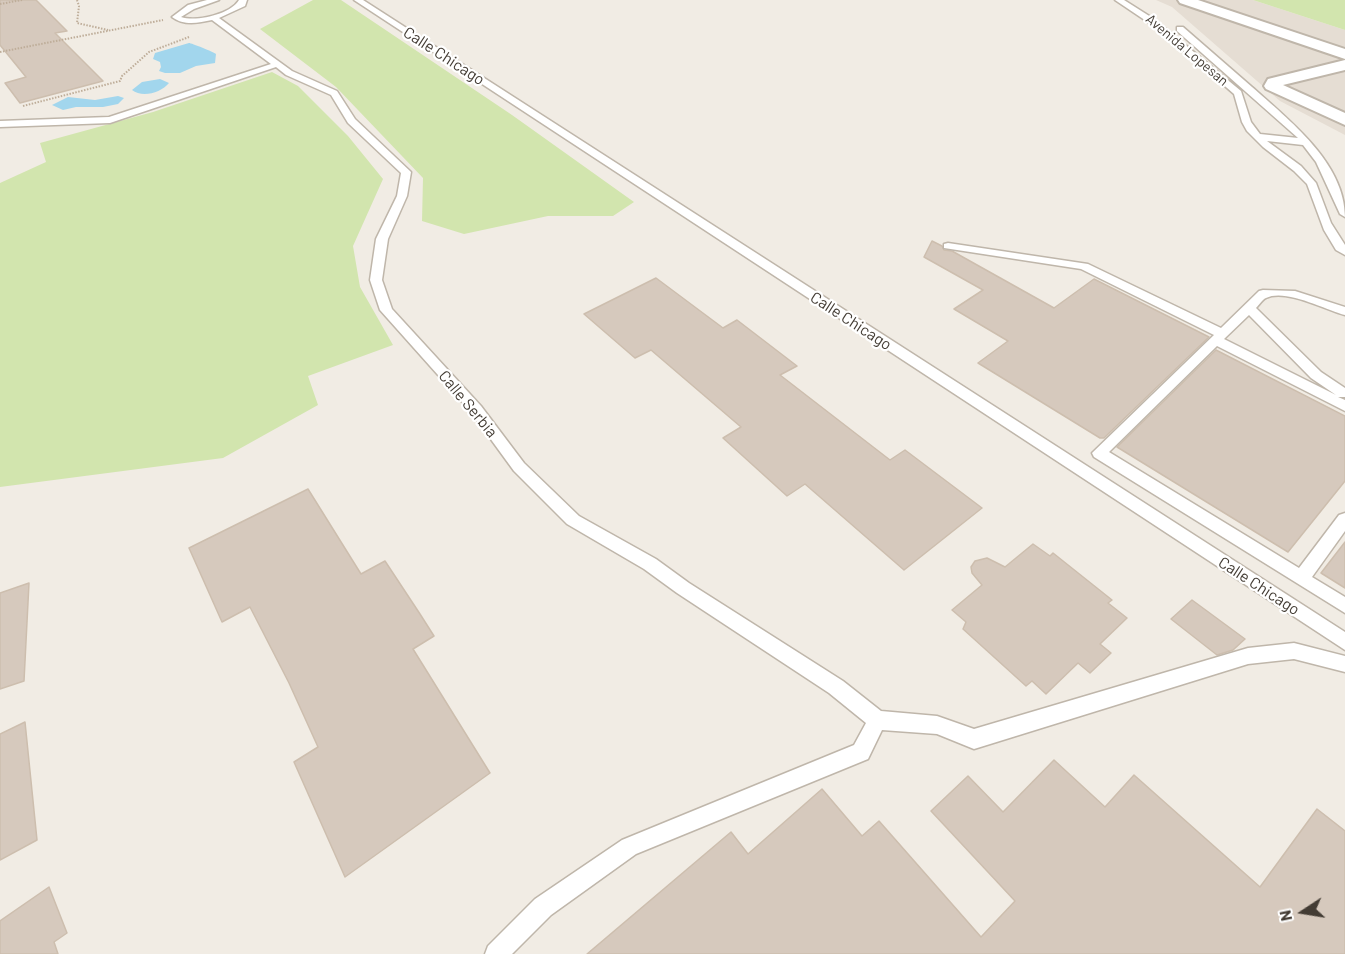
<!DOCTYPE html>
<style>
body{margin:0}
#map{position:relative;width:1345px;height:954px;overflow:hidden;background:#f1ece4;font-family:Barlow,sans-serif}
canvas{display:block}
.north{position:absolute;left:1273px;top:882px;width:60px;height:60px;-webkit-text-stroke:4px #fff;paint-order:stroke;rotate:258deg;font-size:16px;font-weight:700;line-height:24px;text-align:center;color:#433c34}
.north::after{content:'';display:block;margin:auto;width:21px;height:27px;background:#433c34;clip-path:polygon(50% 0,100% 100%,50% 72%,0 100%)}
</style>
<div id="map">
<canvas width="1345" height="954"></canvas>
<div class="north">N</div>
</div>
<script>
const c = document.querySelector('canvas').getContext('2d');
c.lineJoin = 'round';
function paint(path, color) { c.fillStyle = color; c.fill(path, 'evenodd'); }
function stroke(path, color, width, dash) { c.strokeStyle = color; c.lineWidth = width; c.lineCap = dash ? 'butt' : 'round'; c.setLineDash(dash || []); c.stroke(path); }
function drawText(font, color, halo, rows, align = 'center') {
  c.font = font + ' Barlow,sans-serif'; c.lineWidth = 4.5; c.setLineDash([]); c.textBaseline = 'middle'; c.strokeStyle = halo; c.fillStyle = color; for (const [text, x, y, turn = 0] of rows) {
    c.save(); c.translate(x, y); c.rotate((+turn || 0) * Math.PI / 180); c.textAlign = isNaN(turn) ? turn : align; if (halo) c.strokeText(text, 0, 0); c.fillText(text, 0, 0); c.restore();
  }
}
const residential = new Path2D(`
 M 1156,0 L 1253,0 L 1345,30 L 1345,135 L 1280,101 L 1172,7 Z`);
const green = new Path2D(`
 M 313,0 L 341,0 L 512,115 L 634,202 L 613,216 L 548,216 L 464,234 L 422,221 L 423,178 L 336,87 L 260,29 Z
 M 1253,0 L 1345,0 L 1345,30 Z
 M 272,72 L 298,86 L 348,136 L 383,179 L 353,246 L 360,287 L 393,345 L 308,376 L 318,405 L 223,458 L 0,487 L 0,183 L 46,162 L 40,143 L 153,112 Z`);
const water = new Path2D(`
 M 189,43 C 191,43 214,52 216,54 L 215,63 L 196,66 L 180,73 L 165,73 L 159,71 L 161,67 L 160,62 L 153,59 L 155,53 Z
 M 160,79 L 169,83 C 161,93 142,98 132,90 L 142,82 Z
 M 118,96 L 124,98 L 118,104 L 103,107 L 76,107 L 63,110 L 52,105 L 68,97 L 95,100 Z`);
const building = new Path2D(`
 M 0,0 L 36,0 L 67,31 L 55,33 L 103,81 L 20,103 L 5,83 L 26,77 L 0,45 Z
 M 932,241 L 942,246 L 944,250 L 952,251 L 1054,308 L 1094,279 L 1209,337 L 1104,438 L 1100,438 L 978,363 L 1008,341 L 954,309 L 983,290 L 924,257 Z
 M 656,278 L 723,328 L 737,320 L 797,366 L 780,375 L 890,460 L 905,450 L 982,508 L 904,570 L 805,484 L 787,496 L 723,438 L 741,427 L 651,350 L 635,358 L 584,314 Z
 M 1216,350 L 1345,416 L 1345,481 L 1288,552 L 1117,447 Z
 M 308,489 L 361,574 L 385,561 L 420,614 L 434,636 L 413,649 L 490,773 L 345,877 L 294,762 L 318,747 L 289,683 L 250,607 L 222,622 L 189,548 Z
 M 1345,542 L 1345,588 L 1321,573 Z
 M 1033,544 L 1050,556 L 1053,553 L 1112,600 L 1108,603 L 1127,618 L 1100,644 L 1111,653 L 1090,673 L 1078,663 L 1046,694 L 1032,681 L 1026,686 L 963,629 L 966,622 L 952,610 L 982,585 L 972,573 L 971,567 L 975,561 L 987,558 L 1005,567 Z
 M 29,583 L 24,681 L 0,689 L 0,593 Z
 M 1192,600 L 1245,639 L 1233,650 L 1217,655 L 1171,619 Z
 M 25,722 L 37,840 L 0,860 L 0,734 Z
 M 1054,760 L 1105,807 L 1134,775 L 1260,887 L 1317,809 L 1345,831 L 1345,954 L 587,954 L 731,832 L 748,854 L 822,789 L 862,836 L 879,821 L 981,937 L 1015,901 L 931,811 L 968,776 L 1003,812 Z
 M 49,887 L 67,933 L 54,942 L 58,954 L 0,954 L 0,921 Z`);
const path = new Path2D(`
 M 77,0 L 79,6 L 77,23 L 108,30
 M 0,4 L 22,0
 M 0,52 L 163,20
 M 23,106 L 120,81 L 122,76 L 149,52 L 189,37`);
const lane = new Path2D(`
 M 207,0 L 219,0 L 194,9 L 181,17 C 197,22 231,14 239,0 L 247,0 L 245,6 L 219,18 L 292,71 L 337,91 L 355,119 L 411,172 L 407,196 L 388,239 L 382,280 L 392,309 L 481,406 L 524,463 L 579,516 L 656,559 L 689,583 L 843,681 L 881,711 L 937,716 L 974,729 L 1248,648 L 1294,643 L 1345,656 L 1345,672 L 1294,659 L 1248,664 L 974,749 L 937,734 L 882,730 L 868,759 L 636,854 L 551,915 L 512,954 L 485,954 L 488,946 L 535,899 L 622,840 L 854,745 L 866,723 L 829,693 L 677,593 L 644,569 L 567,524 L 514,471 L 471,412 L 380,310 L 370,280 L 376,239 L 397,196 L 401,173 L 348,123 L 331,95 L 286,75 L 276,67 L 110,123 L 0,127 L 0,121 L 109,117 L 271,64 L 212,20 C 198,23 184,26 172,17 L 188,5 Z
 M 354,0 L 363,0 L 1345,632 L 1345,650 Z
 M 1115,0 L 1124,0 L 1154,19 L 1241,91 L 1251,122 L 1260,134 L 1298,138 L 1177,31 L 1177,27 L 1183,27 C 1206,47 1229,67 1252,87 C 1289,120 1345,163 1345,217 L 1340,214 L 1316,162 L 1303,145 L 1267,141 L 1301,166 L 1316,183 L 1331,223 L 1345,245 L 1345,255 L 1336,250 L 1324,230 L 1307,184 L 1294,171 L 1263,147 L 1247,131 L 1242,122 L 1234,94 L 1164,33 Z
 M 948,243 L 1088,264 L 1221,328 L 1259,291 L 1263,290 L 1295,291 L 1345,307 L 1345,315 C 1326,310 1285,288 1266,298 C 1263,299 1259,305 1256,308 L 1321,372 L 1345,388 L 1345,397 L 1338,397 L 1345,400 L 1345,411 L 1217,346 L 1109,452 L 1299,568 L 1339,515 L 1345,513 L 1345,531 L 1312,577 L 1345,597 L 1345,613 L 1094,457 L 1092,453 L 1214,335 L 1081,269 L 944,248 L 944,244 ZM 1249,315 L 1311,378 L 1336,395 L 1224,339 Z`);
const street = new Path2D(`
 M 1178,0 L 1198,0 L 1345,49 L 1345,59 L 1180,3 Z
 M 1345,60 L 1345,70 L 1283,85 L 1345,113 L 1345,125 L 1266,89 L 1264,86 L 1268,79 Z`);
const farStreetnames = [
 ["Avenida Lopesan",1187,50,40]
];
const streetNames = [
 ["Calle Chicago",444,56,33],
 ["Calle Chicago",851,321,33],
 ["Calle Serbia",468,404,50],
 ["Calle Chicago",1259,586,33]
];
paint(residential, '#e5ddd3');
paint(green, '#d2e5ae');
paint(water, '#a2d6ed');
paint(building, '#d6c9bd');
stroke(building, '#cdbeae', 1.5);
stroke(lane, '#bfb6aa', 3);
stroke(street, '#bfb6aa', 4);
stroke(path, '#bead99', 2, [1.5, 1.5]);
paint(lane, '#fff');
paint(street, '#fff');
drawText('14px', '#433c34', '#fff', farStreetnames);
drawText('16px', '#433c34', '#fff', streetNames);
</script>
